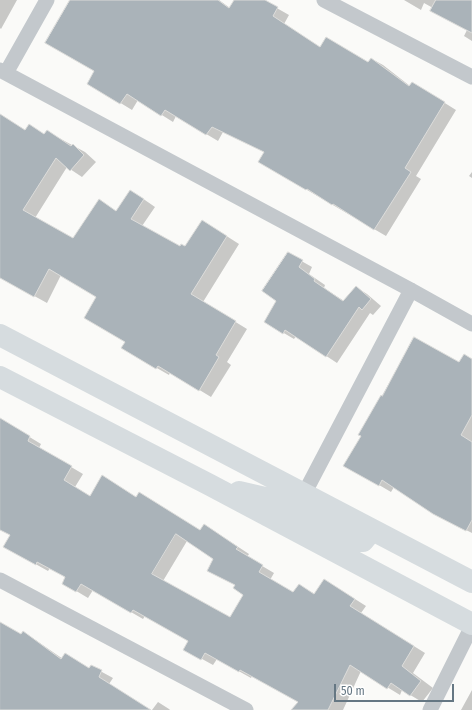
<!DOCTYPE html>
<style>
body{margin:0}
#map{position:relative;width:472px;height:710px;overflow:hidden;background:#fafaf8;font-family:"Fira Sans Condensed",sans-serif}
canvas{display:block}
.scale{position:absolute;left:334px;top:684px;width:120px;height:18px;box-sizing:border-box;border:2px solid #657783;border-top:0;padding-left:5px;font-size:12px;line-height:14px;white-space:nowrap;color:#657783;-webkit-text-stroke:3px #fff;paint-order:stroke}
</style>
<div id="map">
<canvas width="472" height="710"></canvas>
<div class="scale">50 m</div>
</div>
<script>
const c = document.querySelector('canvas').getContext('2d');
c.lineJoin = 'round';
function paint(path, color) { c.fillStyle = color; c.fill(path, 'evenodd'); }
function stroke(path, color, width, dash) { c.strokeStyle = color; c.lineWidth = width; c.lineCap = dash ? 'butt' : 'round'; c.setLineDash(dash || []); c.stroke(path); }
const shadow = new Path2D(`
 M 0,0 L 17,0 L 1,29 L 0,28 Z
 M 71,0 L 219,0 L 230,8 L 235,0 L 257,0 L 268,3 L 289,15 L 284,24 L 321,48 L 368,63 L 372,59 L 383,65 L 410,86 L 424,90 L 456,110 L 416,176 L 421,179 L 386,236 L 259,162 L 265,152 L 223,132 L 218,141 L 176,116 L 173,122 L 138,100 L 132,110 L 88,83 L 96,71 Z
 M 404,0 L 472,0 L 472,41 L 464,36 L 467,30 L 433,8 L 424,3 L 421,10 Z
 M 0,114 L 26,131 L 59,138 L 85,152 L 96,162 L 82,177 L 67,167 L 35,218 L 73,239 L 117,211 L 142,198 L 155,207 L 142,226 L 180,247 L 185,247 L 214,228 L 239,244 L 203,302 L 247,329 L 227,362 L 231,365 L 211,397 L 170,372 L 169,375 L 122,348 L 126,341 L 97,297 L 61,275 L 47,303 L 0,277 Z
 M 472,172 L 472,178 L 469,176 Z
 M 289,254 L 312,267 L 309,274 L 325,285 L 324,288 L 344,301 L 356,287 L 367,294 L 381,306 L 373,315 L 370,313 L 337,363 L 296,336 L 294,339 L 265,322 L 277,300 Z
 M 472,360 L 472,533 L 446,520 L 394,487 L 391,492 L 345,465 L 459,364 Z
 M 0,419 L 41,444 L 39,448 L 83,474 L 75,487 L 90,496 L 137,498 L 201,531 L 205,525 L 249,554 L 247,557 L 274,573 L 270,580 L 294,594 L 299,585 L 315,594 L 324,580 L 336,587 L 366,606 L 361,613 L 425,653 L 413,673 L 433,688 L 422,702 L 402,690 L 400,695 L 361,671 L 343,710 L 304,710 L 299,702 L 252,676 L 251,678 L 217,659 L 213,665 L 184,649 L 189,641 L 145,616 L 143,619 L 93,590 L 88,598 L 63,583 L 66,577 L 50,568 L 48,571 L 5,547 L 11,535 L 0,529 ZM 187,541 L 214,559 L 208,571 L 236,585 L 245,594 L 231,618 L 163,581 Z
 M 0,623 L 21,635 L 23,632 L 34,639 L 63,659 L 90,669 L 91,666 L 113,678 L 109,684 L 150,710 L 0,710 Z
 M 472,690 L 472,710 L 461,710 Z
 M 158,702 L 169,709 L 170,710 L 152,710 Z`);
const building = new Path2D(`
 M 70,0 L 218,0 L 229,8 L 234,0 L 265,0 L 278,7 L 273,16 L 320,47 L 326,37 L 368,62 L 371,58 L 409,86 L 412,82 L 445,102 L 405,168 L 411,172 L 374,230 L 333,204 L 332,205 L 307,189 L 306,190 L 258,162 L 264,152 L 212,127 L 206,135 L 165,110 L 161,116 L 127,94 L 120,104 L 87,84 L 94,71 L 45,43 Z
 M 436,0 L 472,0 L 472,33 L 430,11 Z
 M 0,114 L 25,130 L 29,124 L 44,134 L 47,130 L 71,146 L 73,144 L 84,155 L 70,171 L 56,158 L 23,210 L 73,238 L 99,199 L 116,211 L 130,190 L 144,199 L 131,219 L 180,246 L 181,244 L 185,246 L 202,220 L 227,236 L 191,294 L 236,321 L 216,355 L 219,357 L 199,391 L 158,366 L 156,369 L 121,348 L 125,342 L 84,318 L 96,297 L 49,269 L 34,297 L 0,278 Z
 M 288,252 L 303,260 L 299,267 L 315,279 L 314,281 L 343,301 L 356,286 L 371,299 L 362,310 L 359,307 L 326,357 L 285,330 L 283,334 L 264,322 L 276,301 L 262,291 Z
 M 414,337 L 459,362 L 464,354 L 472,359 L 472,415 L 461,435 L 472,442 L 472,520 L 466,531 L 433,514 L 382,480 L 379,486 L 343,466 L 361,436 L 358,435 L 381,395 L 382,396 Z
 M 0,418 L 30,436 L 28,441 L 72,466 L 64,480 L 90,496 L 102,475 L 136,497 L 139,492 L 200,530 L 204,524 L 238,547 L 236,549 L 263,565 L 259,572 L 293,592 L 299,584 L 314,594 L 324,579 L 355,599 L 350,606 L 414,646 L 402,666 L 421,681 L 410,696 L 391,683 L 387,689 L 350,665 L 328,710 L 291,710 L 298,702 L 240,670 L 239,672 L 205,653 L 201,660 L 183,650 L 188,641 L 133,610 L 131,613 L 81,584 L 76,592 L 62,584 L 65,577 L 37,562 L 36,565 L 3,547 L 10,535 L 0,530 ZM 176,534 L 213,559 L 207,571 L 235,585 L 233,588 L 243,595 L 230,617 L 152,574 Z
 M 0,622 L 21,634 L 23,631 L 61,659 L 65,653 L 89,668 L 91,665 L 102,670 L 99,677 L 151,710 L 0,710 Z`);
const street = new Path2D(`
 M 324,0 L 472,77
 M 0,70 L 411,290 L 472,324
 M 6,73 L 47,0
 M 304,494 L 411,290
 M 0,580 L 246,710
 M 430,710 L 472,626`);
const secondary = new Path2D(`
 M 0,335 L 472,582
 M 0,377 L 210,485 L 472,624
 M 239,492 L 278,501 L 354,541 L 363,541 L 368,535 L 366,529 L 361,524`);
paint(shadow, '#0003');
paint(building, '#aab3b9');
stroke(building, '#dcdcda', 1);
stroke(street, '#c3c8cc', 15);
stroke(secondary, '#d6dcdf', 22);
</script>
